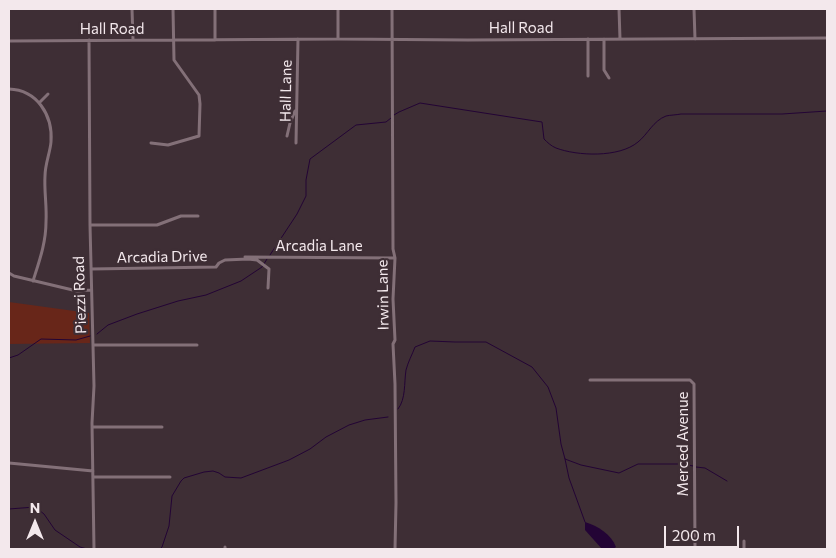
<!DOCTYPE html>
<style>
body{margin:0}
#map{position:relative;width:836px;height:558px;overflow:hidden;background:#3e2e35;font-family:Commissioner,sans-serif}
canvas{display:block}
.frame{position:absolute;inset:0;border:10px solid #f3e8ec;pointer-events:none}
.north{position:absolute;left:10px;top:498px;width:50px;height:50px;-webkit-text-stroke:4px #3e2e35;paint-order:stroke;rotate:0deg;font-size:14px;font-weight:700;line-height:20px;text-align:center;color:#f3e8ec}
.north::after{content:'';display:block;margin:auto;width:18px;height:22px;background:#f3e8ec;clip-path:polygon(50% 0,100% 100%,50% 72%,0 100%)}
.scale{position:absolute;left:664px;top:526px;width:75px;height:22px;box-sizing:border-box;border:2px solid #f3e8ec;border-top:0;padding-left:6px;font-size:15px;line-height:18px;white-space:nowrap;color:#f3e8ec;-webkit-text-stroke:4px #3e2e35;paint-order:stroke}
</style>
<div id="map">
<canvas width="836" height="558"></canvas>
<div class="frame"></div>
<div class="north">N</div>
<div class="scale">200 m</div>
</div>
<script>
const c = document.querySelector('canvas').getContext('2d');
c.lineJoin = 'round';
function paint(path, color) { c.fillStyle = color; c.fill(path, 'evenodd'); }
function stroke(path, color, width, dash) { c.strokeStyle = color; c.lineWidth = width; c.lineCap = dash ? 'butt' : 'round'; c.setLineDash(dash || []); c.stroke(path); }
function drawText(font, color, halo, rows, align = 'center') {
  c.font = font + ' Commissioner,sans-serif'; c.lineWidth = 4.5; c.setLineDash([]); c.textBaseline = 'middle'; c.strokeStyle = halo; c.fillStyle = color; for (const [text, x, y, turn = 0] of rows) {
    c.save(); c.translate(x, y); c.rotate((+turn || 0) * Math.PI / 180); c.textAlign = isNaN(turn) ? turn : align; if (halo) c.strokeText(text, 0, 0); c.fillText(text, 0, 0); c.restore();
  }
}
const green = new Path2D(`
 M 9,302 L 89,313 L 90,343 L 9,344 Z`);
const water = new Path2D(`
 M 585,522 C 598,526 611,534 616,547 L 613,549 L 602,549 L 585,530 Z`);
const stream = new Path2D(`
 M 394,115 L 399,112 L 420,103 L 529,120 L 542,122 L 544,139 C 547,142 551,146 556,148 C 577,156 619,158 638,142 C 648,134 653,121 666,116 C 670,115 676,115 681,114 L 782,114 L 827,111
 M 270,255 L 297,214 L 306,196 L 306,180 L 310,159 L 356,125 L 386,122 L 391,118
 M 97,334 L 108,325 L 137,314 L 178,301 L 206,295 L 241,281 L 262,267 L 267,259
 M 9,358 L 18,355 L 41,339 L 76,340 L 90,336
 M 398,409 C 406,399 404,383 406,370 C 408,362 412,355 415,347 L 430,341 L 455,342 L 486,342 L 532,367 L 548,387 L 556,408 L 561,444 L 565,459 L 581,465 L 619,473 L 638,464 L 684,464 L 693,466
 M 565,459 L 569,478 L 585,522
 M 696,467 L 705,468 L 727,481
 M 9,509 L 35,507 L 44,514 L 55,530 L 80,547 L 87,549
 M 160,549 L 162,547 L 169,526 L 172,496 L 181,481 L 184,478 L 204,472 L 213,471 L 219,473 L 225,477 L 241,478 L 289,460 L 310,449 L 326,437 L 349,425 L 365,420 L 388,417`);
const minor = new Path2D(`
 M 132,9 L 133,40
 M 215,9 L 215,40
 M 338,9 L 338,39
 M 392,9 L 393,249 L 395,258 L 393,299 L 395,340 L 393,344 L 395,384 L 396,503 L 395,549
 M 619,9 L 620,39
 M 694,9 L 695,39
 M 604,39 L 604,70 L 609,78
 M 89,40 L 90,225 L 94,386 L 92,423 L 94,549
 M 9,41 L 338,39 L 468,40 L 827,38
 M 588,76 L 588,39
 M 9,89 C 37,90 53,115 51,142 C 50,153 45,164 45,176 C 44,191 47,206 46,222 C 46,243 39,262 33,281
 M 39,103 L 48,94
 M 287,136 L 290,123 L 295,111
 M 151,143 L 168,145 L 199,136 L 200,104 L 199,95 L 174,60 L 173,9
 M 296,143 L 298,39
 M 90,225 L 157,225 L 181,216 L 198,216
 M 245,257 L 395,258
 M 91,269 L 216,267 L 219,263 L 225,260 L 248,259 L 257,260 L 269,269 L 268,288
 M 9,273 L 14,276 L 77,291 L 91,290
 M 93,345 L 197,345
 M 590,380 L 690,380 L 694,384 L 695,549
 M 92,427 L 162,427
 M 9,463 L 93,471
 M 93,477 L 170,477
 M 744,541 L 744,549
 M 225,547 L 225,549`);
const streetNames = [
 ["Hall Road",521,28],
 ["Hall Road",112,29],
 ["Hall Lane",286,91,-89],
 ["Arcadia Lane",319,246],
 ["Arcadia Drive",162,257,-1],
 ["Piezzi Road",80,295,-92],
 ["Irwin Lane",383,295,-91],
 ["Merced Avenue",683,444,-90]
];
paint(green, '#682619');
paint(water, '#230435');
stroke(stream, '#230435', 1);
stroke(minor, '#837078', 3);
drawText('15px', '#f3e8ec', '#3e2e35', streetNames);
</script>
